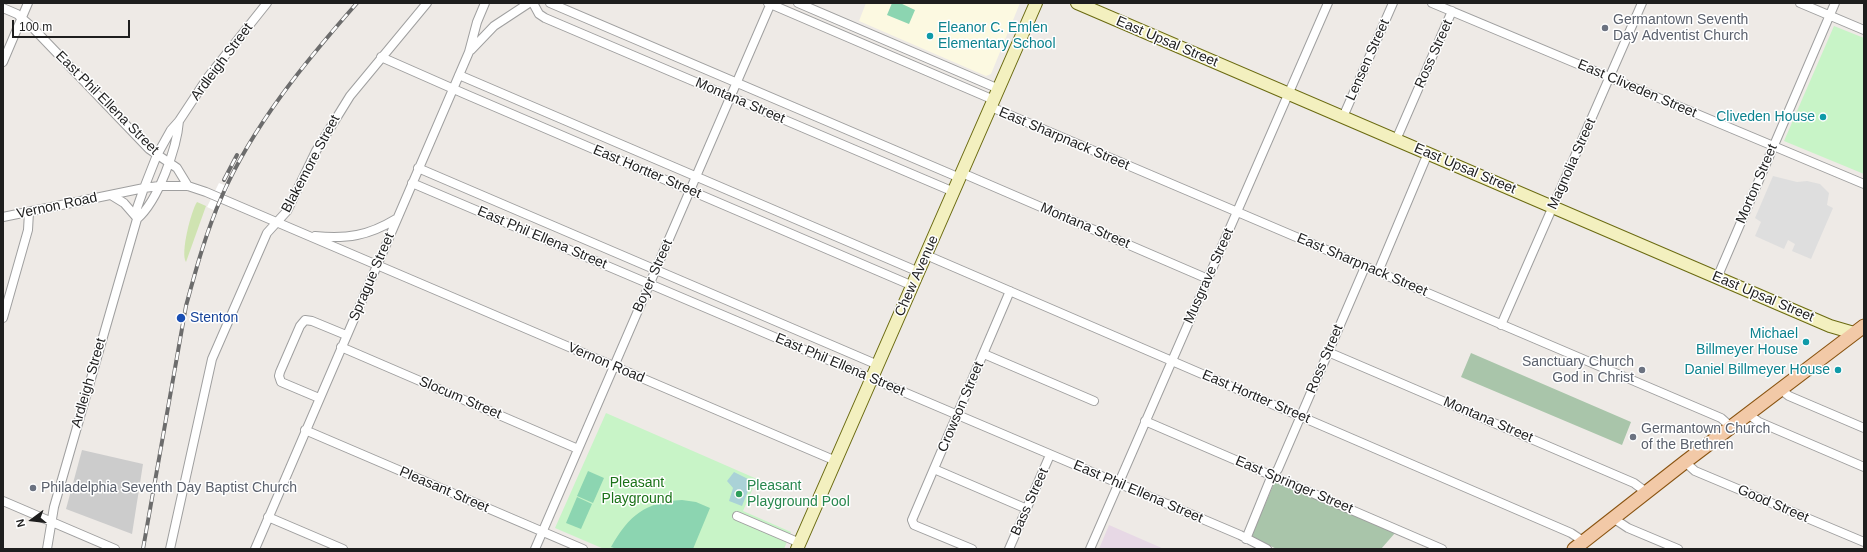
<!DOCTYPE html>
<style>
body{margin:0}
#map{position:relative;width:1867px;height:552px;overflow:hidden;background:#eeeae6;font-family:Arial,sans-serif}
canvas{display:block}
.frame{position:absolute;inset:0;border:4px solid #1e1e1e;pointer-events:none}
.north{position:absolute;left:12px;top:500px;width:40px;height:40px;-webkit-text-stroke:3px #fff;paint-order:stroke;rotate:255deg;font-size:11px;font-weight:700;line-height:16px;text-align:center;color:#1e1e1e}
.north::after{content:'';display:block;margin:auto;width:14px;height:18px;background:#1e1e1e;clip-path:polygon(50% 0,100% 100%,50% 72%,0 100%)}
.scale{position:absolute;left:12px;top:20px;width:118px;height:18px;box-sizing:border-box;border:2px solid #1e1e1e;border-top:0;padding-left:5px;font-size:12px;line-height:14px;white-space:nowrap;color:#1e1e1e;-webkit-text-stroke:3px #fff;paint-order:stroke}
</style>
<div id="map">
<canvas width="1867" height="552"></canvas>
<div class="frame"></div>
<div class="north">N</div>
<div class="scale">100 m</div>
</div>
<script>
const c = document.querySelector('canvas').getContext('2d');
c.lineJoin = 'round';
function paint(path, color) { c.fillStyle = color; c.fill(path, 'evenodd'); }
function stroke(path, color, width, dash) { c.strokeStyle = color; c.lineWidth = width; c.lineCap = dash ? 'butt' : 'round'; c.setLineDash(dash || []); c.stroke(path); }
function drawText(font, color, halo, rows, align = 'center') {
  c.font = font + ' Arial,sans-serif'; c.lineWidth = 3; c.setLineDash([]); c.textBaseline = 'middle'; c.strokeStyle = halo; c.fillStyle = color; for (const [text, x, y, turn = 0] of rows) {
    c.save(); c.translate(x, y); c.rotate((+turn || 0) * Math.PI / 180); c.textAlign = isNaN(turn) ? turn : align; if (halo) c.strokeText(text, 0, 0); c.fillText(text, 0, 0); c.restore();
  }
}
const industrial = new Path2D(`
 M 1109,525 L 1164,549 L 1099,549 Z`);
const education = new Path2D(`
 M 866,3 L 1020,3 L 991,74 L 986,76 L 859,21 Z`);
const religious = new Path2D(`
 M 82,450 L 143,464 L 132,534 L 66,509 Z`);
const grass = new Path2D(`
 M 197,202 L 206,206 L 186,262 C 180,254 191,211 197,202 Z`);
const cemetery = new Path2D(`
 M 1471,353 L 1631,422 L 1622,445 L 1461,377 Z
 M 1275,481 L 1395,533 L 1381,549 L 1277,549 L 1252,538 L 1252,535 Z`);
const park = new Path2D(`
 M 1834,26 L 1864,38 L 1864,174 L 1784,141 Z
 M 606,413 L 757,479 L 743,511 L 791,532 L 784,549 L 604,549 L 555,528 Z`);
const pitch = new Path2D(`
 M 892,3 L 900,3 L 915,10 L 909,24 L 887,15 Z
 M 588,471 L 604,478 L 593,503 L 577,496 Z
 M 577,497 L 592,504 L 581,529 L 566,523 Z
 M 682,500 L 696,502 L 710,508 L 693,549 L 617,549 L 611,547 C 629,515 646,502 682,500 Z`);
const parking = new Path2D(`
 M 1773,176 L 1797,182 L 1807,181 L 1820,184 L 1829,193 L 1827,205 L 1833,208 L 1811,259 L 1792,251 L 1795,244 L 1788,240 L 1784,249 L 1755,236 L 1761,222 L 1755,218 Z`);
const water = new Path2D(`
 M 734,472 L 752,481 L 742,506 L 729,501 L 733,488 L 727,481 Z`);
const pier = new Path2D(`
 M 219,183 L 229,187 L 218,212 L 207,207 Z`);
const street = new Path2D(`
 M 533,3 L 539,14 L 545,18 L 954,192
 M 550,3 L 960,178
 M 768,3 L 994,100
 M 798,3 L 999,89
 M 1432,3 L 1864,184
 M 1800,3 L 1864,30
 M 3,8 L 17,14 L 32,27 L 149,149 L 177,168 L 188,186
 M 471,50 L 494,26 L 529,3
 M 381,57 L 465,94 L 913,286
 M 3,62 L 28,3
 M 459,75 L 919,272
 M 991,107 L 1721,418 L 1731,427
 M 1343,117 L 1393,3
 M 1396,140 L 1452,11
 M 418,168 L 878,365
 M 962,173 L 1208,279
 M 412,183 L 1240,535 L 1267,549
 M 111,195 L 124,203 L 137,218
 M 3,217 L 144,188 L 159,186 L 188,186 L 206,192 L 836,461
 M 137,219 C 158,201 177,148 179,121
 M 315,236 C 347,239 368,236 396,219
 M 926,255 L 1571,533 L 1583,541
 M 1378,272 L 1428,153
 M 1717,278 L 1835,3
 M 3,318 L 28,230 L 29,212
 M 1501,325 L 1642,3
 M 341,347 L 578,449
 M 1328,352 L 1634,483 L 1646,492
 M 984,354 L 1094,401
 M 1780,389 L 1789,396 L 1864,428
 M 319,398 L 281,382 L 279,376 L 280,372 L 300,326 L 305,320 L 312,321 L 346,335
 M 1748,414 L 1759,422 L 1864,467
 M 1145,421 L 1442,549
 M 305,430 L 583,549
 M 1685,462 L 1695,471 L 1864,542
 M 934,469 L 1027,509
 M 3,501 L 115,549
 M 737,516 L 800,543
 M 268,517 L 343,549
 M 1613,518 L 1628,528 L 1678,549
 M 1246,539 L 1270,480 L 1278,469 L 1365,267
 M 47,549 L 54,507 L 137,219 L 137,208 L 144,188 L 157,155 L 171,130 L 179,121 L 208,77 L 267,3
 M 170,549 L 212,359 L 267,233 L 287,211 L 316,151 L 350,96 L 427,3
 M 255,549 L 469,52 L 477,22 L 485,3
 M 535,549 L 771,3
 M 972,549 L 914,525 L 912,520 L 1010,291
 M 1009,549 L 1050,455
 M 1090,549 L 1328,3`);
const secondary = new Path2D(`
 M 1077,3 L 1830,326 L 1854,333
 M 797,549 L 1036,3`);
const primary = new Path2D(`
 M 1574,549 L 1685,462 L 1864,326`);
const rail = new Path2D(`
 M 224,180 L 237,155
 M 143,549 L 186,306 C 196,269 206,232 222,196 C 253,125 306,61 357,3`);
const markers = [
 [1605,28,4,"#6b7280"],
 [930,36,4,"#0f9aa8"],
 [1823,117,4,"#0f9aa8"],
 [181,318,5,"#1a4fb4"],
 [1806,342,4,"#0f9aa8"],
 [1642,370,4,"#6b7280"],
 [1838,370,4,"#0f9aa8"],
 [1633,437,4,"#6b7280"],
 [33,488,4,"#6b7280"],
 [739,494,4,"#2e9e5b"]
];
const worshipNames = [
 ["Germantown Seventh",1613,20],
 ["Day Adventist Church",1613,36],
 ["Sanctuary Church",1634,362,"right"],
 ["God in Christ",1634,378,"right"],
 ["Germantown Church",1641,429],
 ["of the Brethren",1641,445],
 ["Philadelphia Seventh Day Baptist Church",41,488]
];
const cultureNames = [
 ["Eleanor C. Emlen",938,28,"left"],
 ["Elementary School",938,44,"left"],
 ["Cliveden House",1815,117],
 ["Michael",1798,334],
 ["Billmeyer House",1798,350],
 ["Daniel Billmeyer House",1830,370]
];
const streetNames = [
 ["East Upsal Street",1167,42,23],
 ["Ross Street",1434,54,-66],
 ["Lensen Street",1368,60,-66],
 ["Ardleigh Street",222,62,-53],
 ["East Cliveden Street",1637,89,23],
 ["Montana Street",740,101,23],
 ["East Phil Ellena Street",107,103,45],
 ["East Sharpnack Street",1064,139,23],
 ["Blakemore Street",311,164,-62],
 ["Magnolia Street",1572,164,-66],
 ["East Upsal Street",1465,169,23],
 ["East Hortter Street",647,172,23],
 ["Morton Street",1757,184,-67],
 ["Vernon Road",57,206,-12],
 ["Montana Street",1085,226,23],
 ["East Phil Ellena Street",542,238,23],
 ["East Sharpnack Street",1362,265,23],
 ["Boyer Street",653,276,-66],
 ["Chew Avenue",917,276,-66],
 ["Musgrave Street",1209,276,-66],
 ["Sprague Street",372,277,-67],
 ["East Upsal Street",1763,297,23],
 ["Ross Street",1325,359,-67],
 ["Vernon Road",606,363,23],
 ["East Phil Ellena Street",840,365,23],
 ["Ardleigh Street",89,383,-74],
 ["East Hortter Street",1256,397,23],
 ["Slocum Street",460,398,23],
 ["Crowson Street",961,407,-67],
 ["Montana Street",1488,420,23],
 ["East Springer Street",1294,485,23],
 ["Pleasant Street",444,490,23],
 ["East Phil Ellena Street",1138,492,23],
 ["Bass Street",1030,502,-66],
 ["Good Street",1773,504,23]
];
const transitNames = [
 ["Stenton",190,318]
];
const parkNames = [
 ["Pleasant",637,483],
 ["Playground",637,499]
];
const leisureNames = [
 ["Pleasant",747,486],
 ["Playground Pool",747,502]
];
paint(industrial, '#e7d8e5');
paint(education, '#fcf9e1');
paint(religious, '#ccc');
paint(grass, '#cfe3b1');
paint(cemetery, '#a9c5aa');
paint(park, '#c8f4c7');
paint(pitch, '#8cd5b1');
paint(parking, '#dedede');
paint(water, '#aad2d7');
paint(pier, '#fff');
stroke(street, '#9f9f9f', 10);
stroke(secondary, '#6a6a10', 14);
stroke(primary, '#895310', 15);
stroke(street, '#fff', 8);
stroke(secondary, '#f3f0bf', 12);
stroke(primary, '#f2c9a7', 13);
stroke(rail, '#6c6c6c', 4);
stroke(rail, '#fff', 2.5, [8]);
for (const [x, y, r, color] of markers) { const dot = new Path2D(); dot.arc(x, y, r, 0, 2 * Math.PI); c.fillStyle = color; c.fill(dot); stroke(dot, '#fff', 1.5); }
drawText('14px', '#5b616d', '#fff', worshipNames, 'left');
drawText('14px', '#0d838f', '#fff', cultureNames, 'right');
drawText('14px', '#1e1e1e', '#fff', streetNames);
drawText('14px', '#164399', '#fff', transitNames, 'left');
drawText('14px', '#1a7217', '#fff', parkNames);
drawText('14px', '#27864d', '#fff', leisureNames, 'left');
</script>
